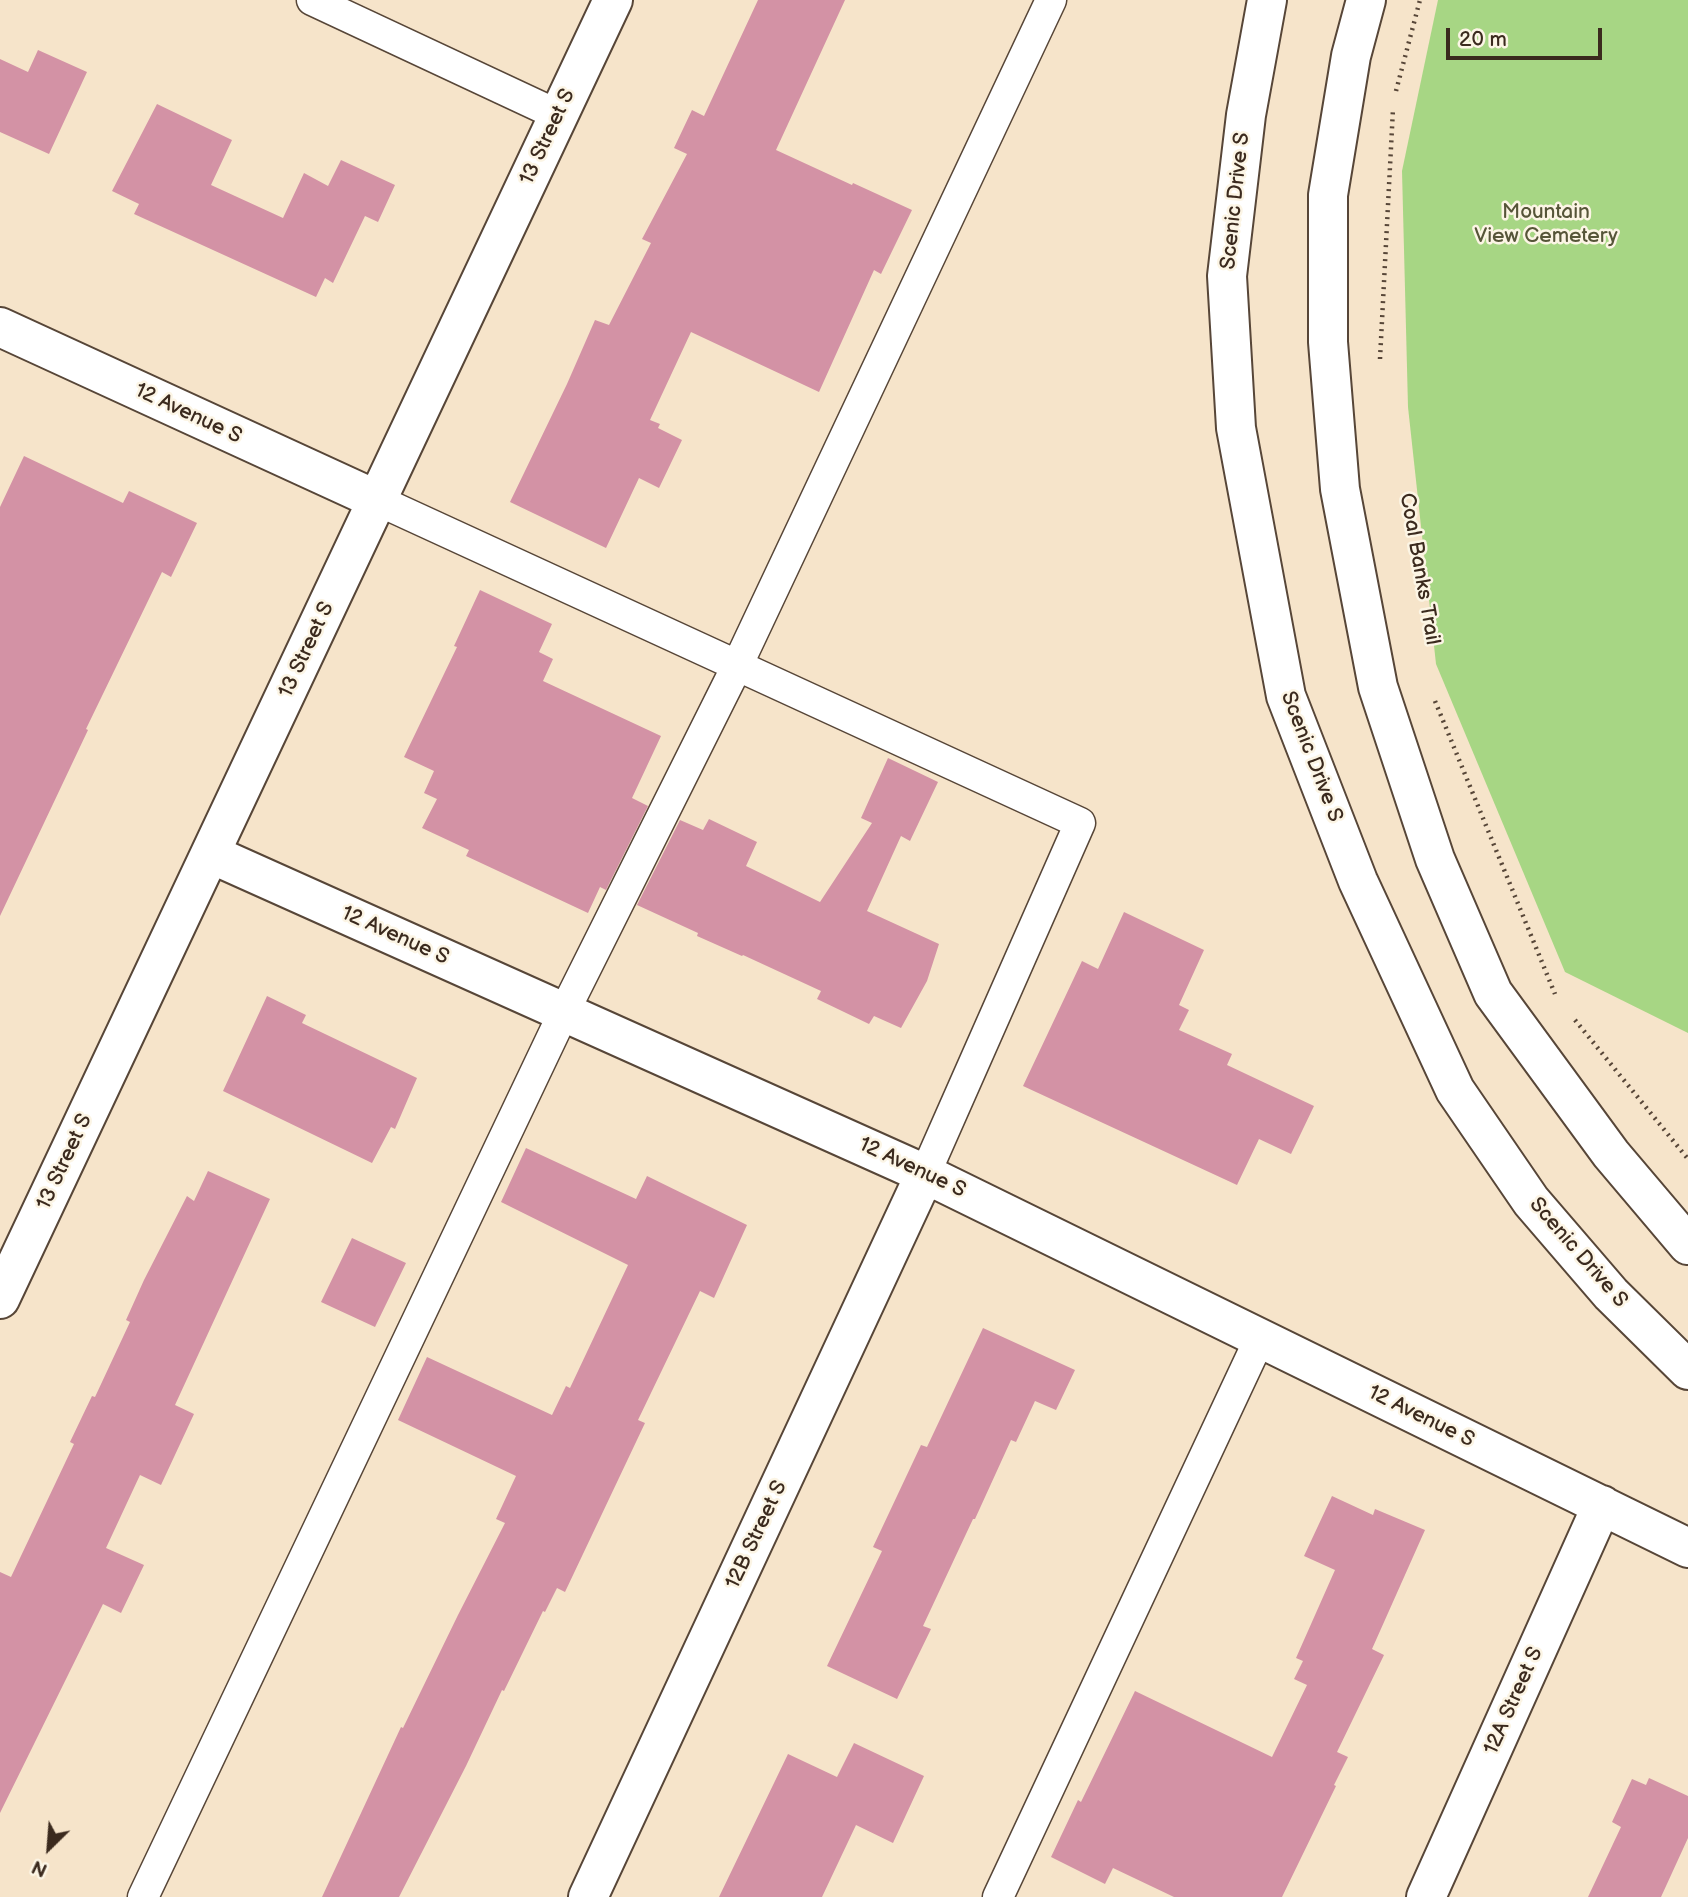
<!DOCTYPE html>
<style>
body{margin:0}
#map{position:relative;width:1688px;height:1897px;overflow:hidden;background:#f6e4ca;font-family:"Balsamiq Sans",sans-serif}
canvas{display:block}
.north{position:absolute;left:14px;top:1813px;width:70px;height:70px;-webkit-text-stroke:5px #fcf5e5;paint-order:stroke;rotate:205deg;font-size:19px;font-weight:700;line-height:28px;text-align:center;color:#3b2a1e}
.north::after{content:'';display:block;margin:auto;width:24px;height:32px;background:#3b2a1e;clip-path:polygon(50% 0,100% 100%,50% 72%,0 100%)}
.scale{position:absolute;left:1446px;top:28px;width:156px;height:32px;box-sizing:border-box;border:4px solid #3b2a1e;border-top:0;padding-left:9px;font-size:21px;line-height:24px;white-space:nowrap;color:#3b2a1e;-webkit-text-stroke:5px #fcf5e5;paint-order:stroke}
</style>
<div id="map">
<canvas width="1688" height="1897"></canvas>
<div class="north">N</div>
<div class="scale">20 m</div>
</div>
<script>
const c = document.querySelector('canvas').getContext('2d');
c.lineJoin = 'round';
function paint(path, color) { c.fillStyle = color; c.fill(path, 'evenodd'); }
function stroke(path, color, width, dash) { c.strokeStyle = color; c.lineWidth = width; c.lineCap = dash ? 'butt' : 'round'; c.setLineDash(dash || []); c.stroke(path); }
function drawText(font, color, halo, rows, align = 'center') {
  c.font = font + ' "Balsamiq Sans",sans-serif'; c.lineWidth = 5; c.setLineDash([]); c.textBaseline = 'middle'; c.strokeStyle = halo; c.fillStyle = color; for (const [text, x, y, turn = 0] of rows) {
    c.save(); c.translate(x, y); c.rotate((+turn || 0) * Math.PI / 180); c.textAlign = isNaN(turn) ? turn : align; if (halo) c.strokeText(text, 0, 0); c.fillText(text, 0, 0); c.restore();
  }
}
const green = new Path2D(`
 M 1438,0 L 1688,0 L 1688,1033 L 1565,972 L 1436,664 L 1408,407 L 1402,171 Z`);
const building = new Path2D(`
 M 758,0 L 845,0 L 776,150 L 852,185 L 853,183 L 912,210 L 881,274 L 874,270 L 819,392 L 691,332 L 650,420 L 660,424 L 658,428 L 682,440 L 659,488 L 639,478 L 606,548 L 510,502 L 567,384 L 595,320 L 609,325 L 651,243 L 642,239 L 687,154 L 674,148 L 692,110 L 704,116 Z
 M 38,50 L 87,72 L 49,154 L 0,132 L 0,59 L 28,72 Z
 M 157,104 L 232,140 L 211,185 L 283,218 L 304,173 L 328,186 L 341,160 L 395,185 L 378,222 L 365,216 L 333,283 L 325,278 L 316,297 L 134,214 L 139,204 L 112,191 Z
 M 24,456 L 123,503 L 129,491 L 197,523 L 171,577 L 162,572 L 86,729 L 88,730 L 0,916 L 0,507 Z
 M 480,590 L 552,624 L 539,652 L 553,659 L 543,681 L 661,736 L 632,798 L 648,806 L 606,890 L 600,887 L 588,913 L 466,856 L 469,850 L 422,828 L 437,799 L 424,793 L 434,771 L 404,757 L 457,647 L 454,646 Z
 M 888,758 L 938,782 L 910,841 L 901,836 L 867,911 L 939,944 L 927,981 L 901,1028 L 874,1016 L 869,1024 L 817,999 L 821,991 L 743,955 L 742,956 L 697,936 L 698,933 L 637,905 L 680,820 L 703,830 L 709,819 L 757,842 L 746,866 L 820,902 L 872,823 L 861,818 Z
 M 1124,912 L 1204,950 L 1179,1005 L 1189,1010 L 1179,1030 L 1232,1054 L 1227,1065 L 1314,1106 L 1291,1154 L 1259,1139 L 1237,1185 L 1023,1086 L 1082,961 L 1098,969 Z
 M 267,996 L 306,1015 L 302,1023 L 417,1078 L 395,1129 L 391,1127 L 372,1163 L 223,1091 Z
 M 526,1148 L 636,1199 L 647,1176 L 747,1225 L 714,1298 L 700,1291 L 638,1420 L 645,1423 L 565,1592 L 557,1588 L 545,1612 L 543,1611 L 504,1691 L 502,1690 L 466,1766 L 399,1897 L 322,1897 L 401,1727 L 403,1728 L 458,1615 L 505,1523 L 496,1519 L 516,1476 L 398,1420 L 427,1357 L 552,1415 L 566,1386 L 570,1388 L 628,1265 L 501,1202 Z
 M 208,1171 L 270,1199 L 175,1405 L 194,1414 L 161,1485 L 140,1475 L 106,1548 L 144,1565 L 121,1613 L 103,1604 L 0,1813 L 0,1572 L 11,1577 L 74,1444 L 70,1442 L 92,1396 L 95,1397 L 130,1322 L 126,1320 L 144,1280 L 187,1196 L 194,1201 Z
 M 352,1238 L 406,1263 L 375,1327 L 321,1302 Z
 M 983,1328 L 1075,1370 L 1056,1410 L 1035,1401 L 1016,1442 L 1011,1440 L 975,1519 L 973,1519 L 923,1626 L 931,1629 L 897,1699 L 827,1666 L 882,1551 L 873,1547 L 921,1445 L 927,1447 Z
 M 1332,1496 L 1373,1515 L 1375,1509 L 1425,1530 L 1372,1649 L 1384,1655 L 1337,1752 L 1348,1757 L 1334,1785 L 1336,1786 L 1282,1897 L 1174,1897 L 1113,1868 L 1105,1884 L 1051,1857 L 1078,1800 L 1081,1802 L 1135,1691 L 1272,1757 L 1307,1685 L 1294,1679 L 1303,1661 L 1296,1658 L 1335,1570 L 1304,1556 Z
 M 854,1743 L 924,1776 L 893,1843 L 856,1825 L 822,1897 L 719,1897 L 788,1754 L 837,1777 Z
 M 1649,1778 L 1688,1796 L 1688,1838 L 1661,1897 L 1588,1897 L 1621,1827 L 1612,1822 L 1632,1779 L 1646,1785 Z`);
const path = new Path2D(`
 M 1396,91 L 1420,0
 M 1380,359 L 1393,109
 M 1435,701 L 1555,994
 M 1575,1020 L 1688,1159`);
const service = new Path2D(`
 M 312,0 L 558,115
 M 377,500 L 1080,823 L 925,1174
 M 143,1897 L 564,1012 L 737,666 L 1051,0
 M 998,1897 L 1260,1338`);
const minor = new Path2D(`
 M 0,327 L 377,500
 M 211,854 L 925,1174 L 1688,1548
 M 588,1897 L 925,1174
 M 1426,1897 L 1602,1505`);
const tertiary = new Path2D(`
 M 0,1299 L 613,0`);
const primary = new Path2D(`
 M 1267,0 L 1246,115 L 1227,276 L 1236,428 L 1286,696 L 1358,881 L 1455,1090 L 1531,1201 L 1611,1294 L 1688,1370
 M 1366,0 L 1351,56 L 1328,195 L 1328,342 L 1340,489 L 1378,687 L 1435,859 L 1493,993 L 1611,1154 L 1688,1245`);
const streetNames = [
 ["13 Street S",548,137,-65],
 ["Scenic Drive S",1236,201,-84],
 ["12 Avenue S",188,414,25],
 ["Coal Banks Trail",1419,569,80],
 ["13 Street S",307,650,-65],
 ["Scenic Drive S",1311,757,69],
 ["12 Avenue S",395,936,24],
 ["13 Street S",65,1162,-65],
 ["12 Avenue S",912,1168,25],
 ["Scenic Drive S",1578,1253,49],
 ["12 Avenue S",1421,1417,26],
 ["12B Street S",757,1535,-65],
 ["12A Street S",1514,1701,-66]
];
const parkNames = [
 ["Mountain",1546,213],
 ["View Cemetery",1546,237]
];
paint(green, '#a7d684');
paint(building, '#d392a5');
stroke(service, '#574638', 33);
stroke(minor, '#574638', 42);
stroke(tertiary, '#574638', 42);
stroke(primary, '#574638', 42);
stroke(path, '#574638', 4.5, [2, 5]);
stroke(service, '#fff', 30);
stroke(minor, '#fff', 38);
stroke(tertiary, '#fff', 38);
stroke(primary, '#fff', 38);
drawText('21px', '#3b2a1e', '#fcf5e5', streetNames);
drawText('21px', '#565538', '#fcf5e5', parkNames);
</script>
